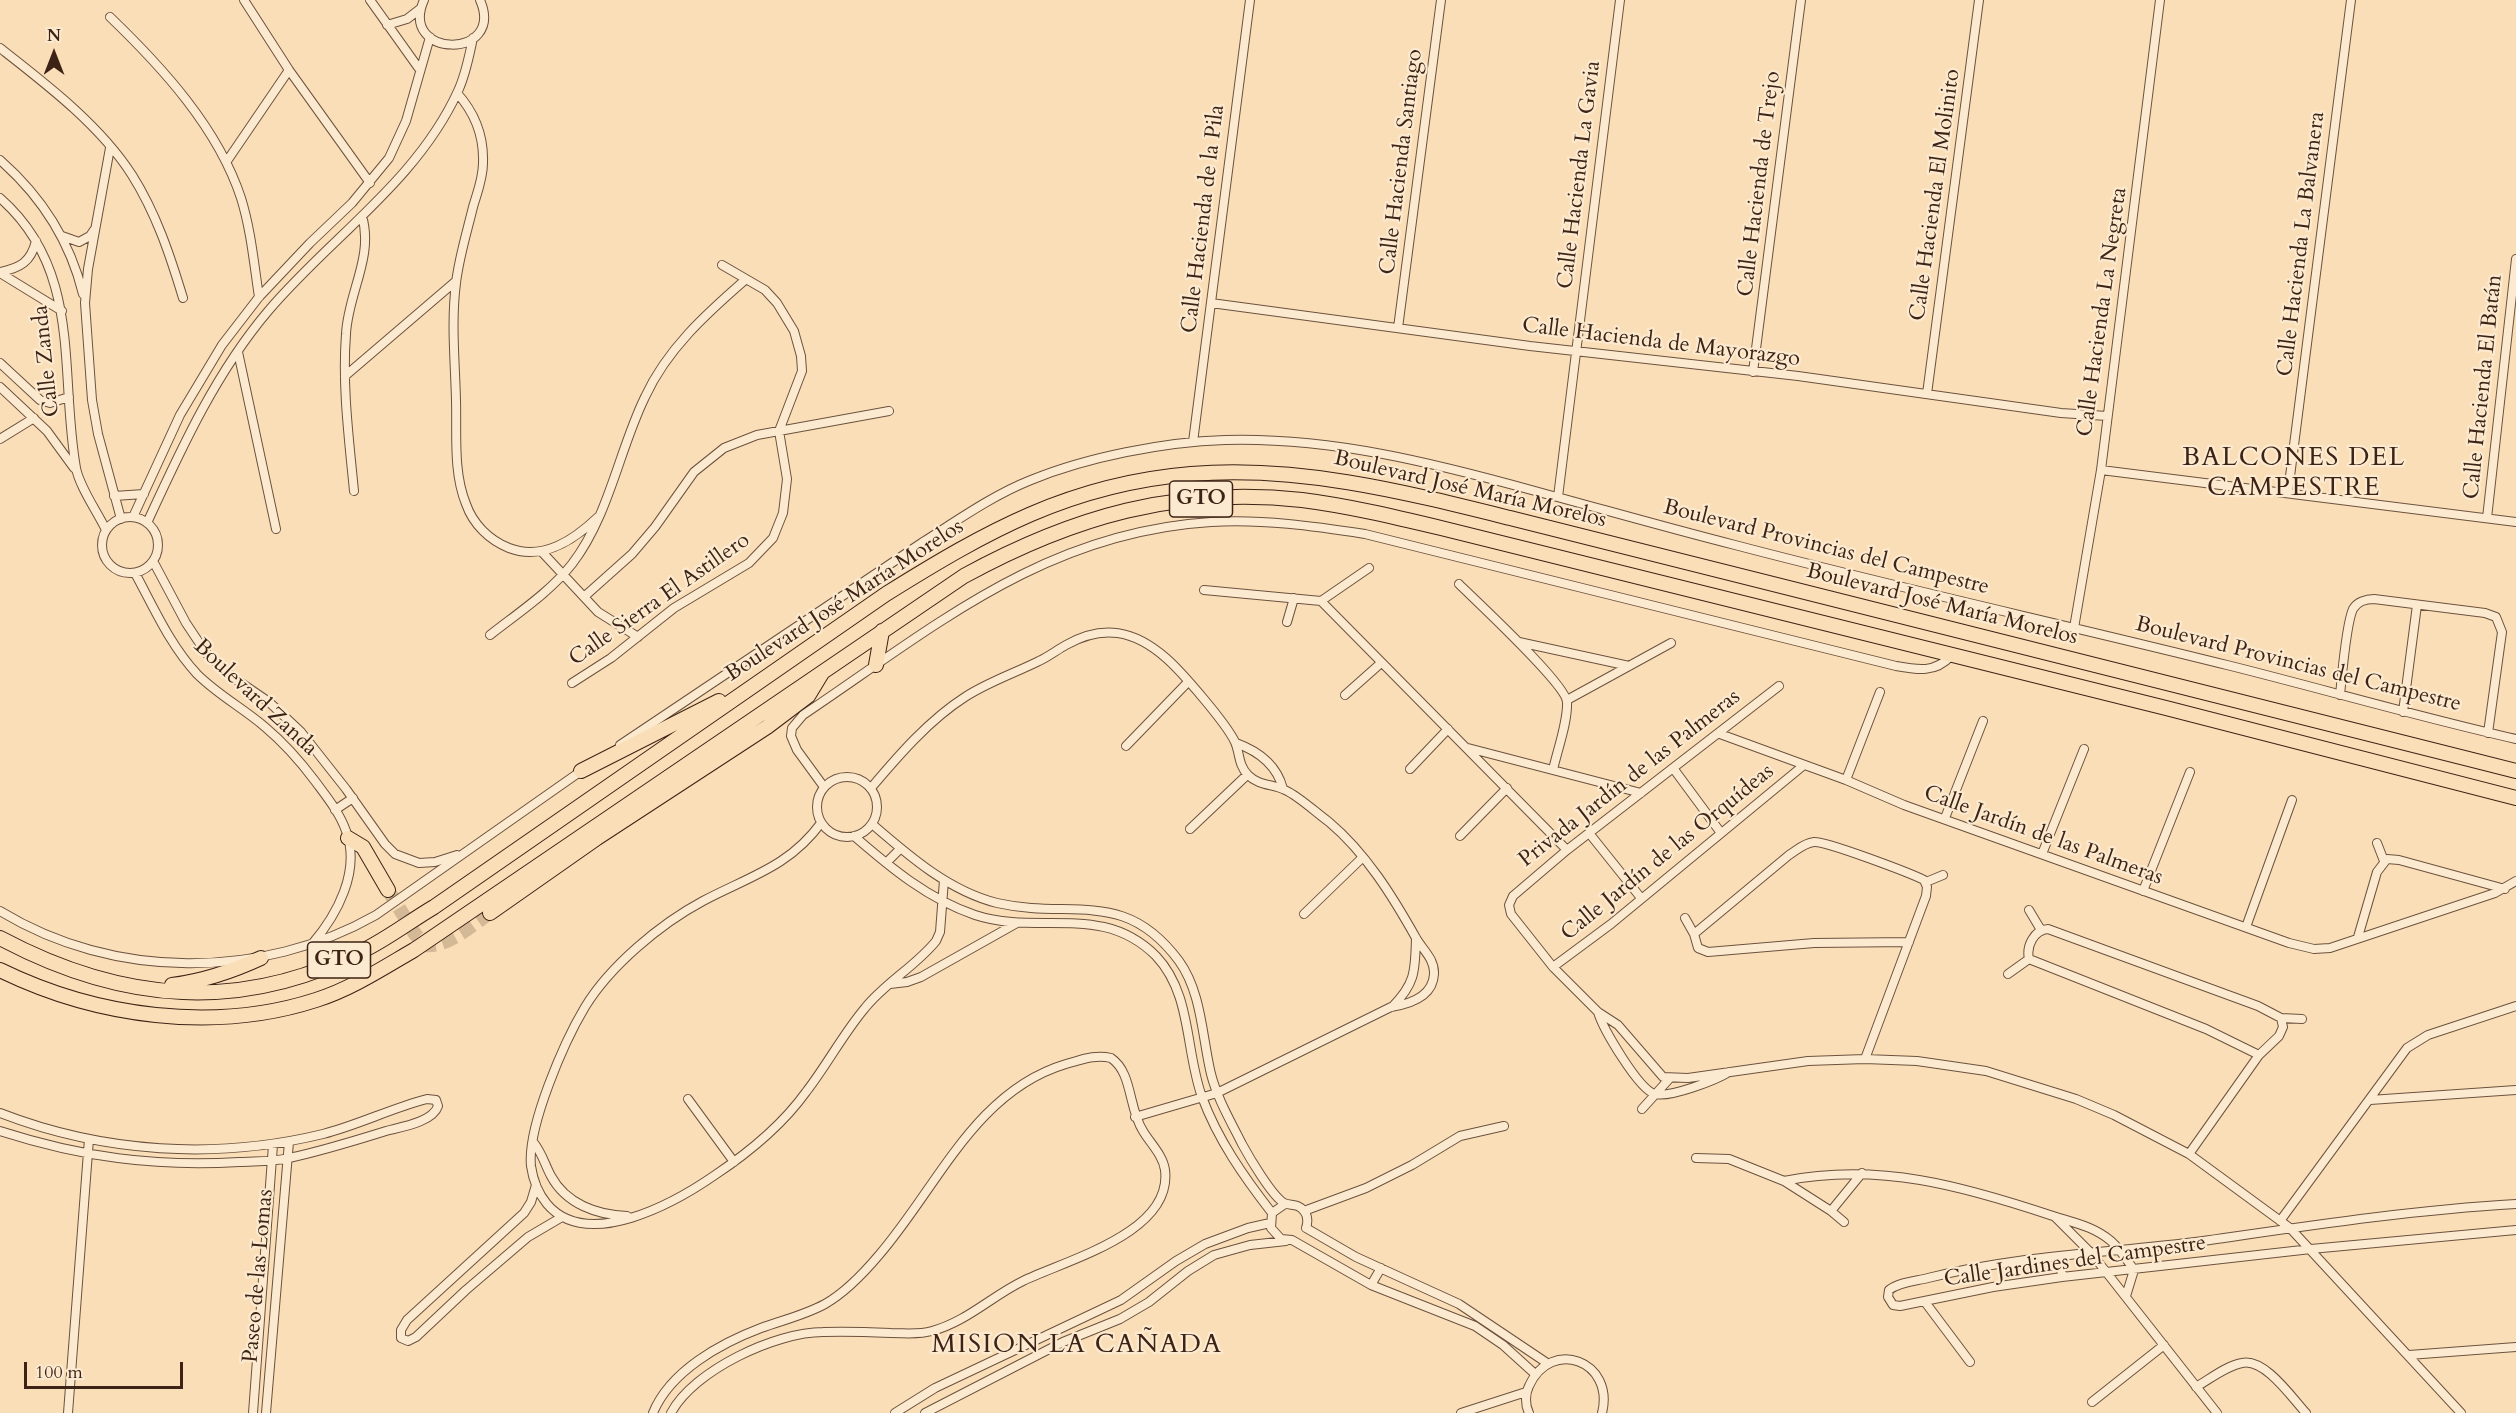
<!DOCTYPE html>
<meta charset="utf-8">
<style>
body{margin:0}
#map{position:relative;width:2516px;height:1413px;overflow:hidden;background:#fadeb7;font-family:Cardo,serif}
canvas{display:block}
.north{position:absolute;left:24px;top:24px;width:60px;height:60px;-webkit-text-stroke:4px #fcead0;paint-order:stroke;rotate:0deg;font-size:16px;font-weight:700;line-height:24px;text-align:center;color:#3d2315}
.north::after{content:'';display:block;margin:auto;width:21px;height:27px;background:#3d2315;clip-path:polygon(50% 0,100% 100%,50% 72%,0 100%)}
.scale{position:absolute;left:24px;top:1362px;width:159px;height:27px;box-sizing:border-box;border:3px solid #3d2315;border-top:0;padding-left:8px;font-size:18px;line-height:21px;white-space:nowrap;color:#3d2315;-webkit-text-stroke:4px #fcead0;paint-order:stroke}
</style>
<div id="map">
<canvas width="2516" height="1413"></canvas>
<div class="north">N</div>
<div class="scale">100 m</div>
</div>
<script>
const c = document.querySelector('canvas').getContext('2d');
c.lineJoin = 'round';
function stroke(path, color, width, dash) { c.strokeStyle = color; c.lineWidth = width; c.lineCap = dash ? 'butt' : 'round'; c.setLineDash(dash || []); c.stroke(path); }
function drawText(font, color, halo, rows, align = 'center') {
  c.font = font + ' Cardo,serif'; c.lineWidth = 4.5; c.setLineDash([]); c.textBaseline = 'middle'; c.strokeStyle = halo; c.fillStyle = color; for (const [text, x, y, turn = 0] of rows) {
    c.save(); c.translate(x, y); c.rotate((+turn || 0) * Math.PI / 180); c.textAlign = isNaN(turn) ? turn : align; if (halo) c.strokeText(text, 0, 0); c.fillText(text, 0, 0); c.restore();
  }
}
const primaryTunnel = new Path2D(`
 M 388,890 L 415,934 L 425,945 C 447,948 473,924 490,913`);
const minor = new Path2D(`
 M 244,0 L 289,70 L 370,183
 M 370,0 L 420,70
 M 424,0 C 398,59 506,60 480,0
 M 110,17 C 162,67 218,128 241,198 C 251,230 254,264 259,297
 M 387,25 L 407,19 L 420,9
 M 0,48 C 46,84 100,125 132,175 C 156,213 170,255 183,298
 M 457,93 C 475,113 484,136 483,163 C 483,179 477,193 473,207 C 467,232 459,257 456,283 C 451,322 455,361 456,400 C 457,434 453,472 466,504 C 473,524 489,540 509,548 C 543,561 574,540 598,517
 M 110,148 L 88,269 L 85,303 L 92,400 L 98,434 L 121,519
 M 0,160 C 41,196 70,241 83,294
 M 227,161 L 289,70
 M 0,198 C 83,271 59,372 76,468 C 79,486 98,513 106,530
 M 62,236 L 79,242 L 90,236 L 94,230
 M 0,272 C 20,268 31,262 36,241
 M 0,273 L 62,311
 M 1211,303 L 1530,346 L 1798,376 L 2061,413 L 2107,416
 M 1398,328 L 1441,0
 M 238,352 L 276,529
 M 0,363 L 40,400 L 50,403 L 69,397
 M 1753,372 L 1801,0
 M 345,376 L 456,281
 M 0,387 L 47,431 L 74,468
 M 1927,394 L 1979,0
 M 0,439 L 34,418
 M 1193,442 L 1250,0
 M 2101,470 L 2516,522
 M 354,491 C 349,439 342,386 346,334 C 348,293 374,257 362,216
 M 2288,492 L 2351,0
 M 114,496 L 144,494
 M 1558,497 L 1620,0
 M 133,517 L 180,415 L 222,345 L 259,297 L 310,243 L 352,203 L 389,158 L 406,121 L 430,37
 M102 545a28 28 0 1 1 56 0a28 28 0 1 1-56 0Z
 M 2487,518 L 2516,259
 M 147,523 C 181,449 216,372 269,310 C 331,237 417,181 458,91 C 466,74 469,56 473,38
 M 542,552 L 598,612 L 638,637
 M 153,561 L 186,623 L 206,653 L 231,676 L 269,702 L 301,732 L 346,789 L 385,844 L 395,854 L 419,863 L 435,862 L 457,855
 M 135,573 C 154,608 170,645 197,674 C 218,695 243,708 265,727 C 284,743 300,761 315,781 C 326,796 340,813 346,831 C 361,871 337,915 312,944
 M 1459,584 C 1476,601 1566,684 1567,702 C 1568,722 1557,751 1553,770
 M 1204,590 L 1321,601 L 1369,568
 M 585,596 L 632,554 L 655,527 L 694,472 L 724,448 L 757,435 L 889,411
 M 1321,601 L 1567,850
 M 1287,622 L 1294,598
 M 2074,628 L 2101,470 L 2160,0
 M 490,635 C 518,613 550,592 572,564 C 609,516 619,450 645,397 C 667,349 706,314 745,280
 M 1519,642 L 1629,666
 M 572,683 L 611,658 L 674,608 L 749,563 L 773,538 L 783,513 L 787,479 L 779,431 L 802,371 L 801,356 L 794,331 L 777,303 L 765,290 L 722,265
 M 1779,686 L 1567,850 L 1513,896 L 1509,905 L 1511,914 L 1553,967 L 1598,1012 L 1618,1025 L 1663,1077 L 1688,1078 L 1808,1061 L 1865,1059 L 1917,1061 L 1986,1071 L 2076,1099 L 2114,1115 L 2189,1154 L 2290,1228 L 2461,1413
 M 1345,695 L 1381,663
 M 2340,695 C 2342,676 2346,624 2353,609 C 2357,602 2366,599 2374,599 L 2485,613 L 2496,617 L 2502,632 L 2488,733
 M 1567,700 L 1671,643
 M 2403,712 L 2417,605
 M 1720,734 L 1846,780 L 1904,805 L 2289,943 L 2314,949 L 2330,948 L 2495,893 L 2516,881
 M 1236,743 C 1258,751 1277,765 1283,789
 M 620,745 L 923,542 C 958,520 993,495 1031,480 C 1087,457 1164,442 1225,440 C 1331,437 1434,463 1535,491 C 1602,509 1668,528 1735,545 C 1898,588 2063,624 2227,665 C 2323,689 2419,717 2516,739
 M 1126,746 L 1187,683
 M 1468,748 L 1641,793
 M 1673,768 L 1721,833
 M 1410,769 L 1448,729
 M817 807a30 30 0 1 1 60 0a30 30 0 1 1-60 0Z
 M 1846,780 L 1880,692
 M 824,787 L 797,750 L 791,736 L 792,728 L 803,715 C 934,627 1045,532 1211,522 C 1263,519 1313,526 1365,534 L 1896,666 C 1918,670 1935,673 1951,656
 M 871,788 C 898,756 929,720 965,697 C 988,682 1015,673 1039,661 C 1048,657 1057,650 1066,645 C 1103,624 1134,630 1166,658 C 1182,672 1226,723 1235,742 C 1240,753 1238,765 1248,775 C 1259,786 1273,784 1285,790 C 1300,797 1315,812 1329,822 C 1366,853 1393,897 1416,938 C 1422,949 1435,959 1434,974 C 1433,996 1410,1004 1391,1007 L 1217,1093 L 1135,1117
 M 335,810 L 353,798
 M 1945,818 L 1983,721
 M 821,823 C 789,867 748,877 703,901 C 660,924 610,966 585,1007 C 564,1042 527,1127 531,1166 C 533,1180 538,1193 547,1204 C 588,1252 676,1202 715,1175 C 748,1153 783,1124 806,1092 C 827,1065 843,1034 865,1008 C 885,983 917,965 936,941 L 940,932 L 944,880
 M 872,824 C 909,856 949,891 997,903 C 1072,920 1124,887 1179,961 C 1202,993 1202,1037 1211,1074 C 1217,1098 1231,1122 1242,1144 C 1249,1157 1272,1196 1284,1203 C 1291,1206 1298,1203 1304,1211 C 1308,1216 1308,1222 1306,1228
 M 1190,829 L 1247,775
 M 1589,833 L 1641,898
 M 854,836 C 891,868 928,899 975,915 C 1039,936 1102,902 1156,956 C 1192,994 1185,1050 1202,1097 C 1218,1140 1244,1177 1272,1213
 M 1460,836 L 1507,788
 M 2377,843 L 2384,861
 M 2042,854 L 2084,749
 M 886,863 L 900,849
 M 1926,882 L 1943,875
 M 2143,891 L 2190,772
 M 2029,910 L 2041,930
 M 0,911 C 113,980 262,980 376,915 L 584,769
 M 1304,914 L 1362,858
 M 1685,918 L 1694,934 L 1698,948 L 1708,952 L 1814,943 L 1909,942
 M 2246,927 L 2292,800
 M 1694,934 L 1789,855 C 1797,850 1804,843 1814,842 C 1826,841 1910,873 1924,880 L 1927,887 L 1926,896 L 1865,1059
 M 2358,937 L 2377,872 L 2387,859 L 2399,860 L 2505,889
 M 2029,959 C 2026,946 2034,930 2048,929 L 2258,1006 L 2281,1018 L 2283,1027 L 2279,1036 L 2259,1055 L 2189,1154
 M 2029,959 L 2206,1029 L 2259,1055
 M 1553,967 L 1611,924 L 1804,765
 M 2008,974 L 2029,959
 M 890,984 L 907,982 L 921,977 L 1017,923
 M 1392,1007 C 1416,983 1415,970 1416,938
 M 1598,1012 C 1603,1029 1639,1090 1655,1094 C 1670,1098 1716,1080 1729,1072
 M 2281,1018 L 2302,1019
 M 688,1099 L 734,1162
 M 2370,1100 L 2516,1090
 M 1642,1109 L 1670,1078
 M 0,1113 C 103,1153 216,1160 323,1134 C 358,1125 392,1108 427,1099 L 436,1100 L 438,1106 C 433,1122 401,1127 386,1131 C 354,1141 322,1151 289,1158 C 273,1162 255,1161 239,1162 C 154,1167 81,1157 0,1131
 M 534,1143 C 542,1153 545,1165 551,1176 C 566,1204 597,1215 627,1216
 M 1696,1158 L 1729,1159 L 1784,1181 L 1831,1211 L 1844,1222
 M 1784,1181 C 1879,1162 1963,1186 2053,1216 C 2074,1223 2093,1226 2111,1241 C 2120,1249 2127,1260 2134,1270 L 2126,1296
 M 536,1185 L 531,1202 L 524,1213 L 407,1320 L 401,1330 L 401,1338 L 408,1341 L 416,1337 L 466,1290 L 528,1237 L 562,1217
 M 1285,1204 L 1272,1213 L 1271,1228 L 1281,1239 L 1292,1240 L 1371,1285 L 1475,1326 L 1503,1345 L 1535,1374
 M 2516,1204 C 2411,1210 2307,1226 2203,1241 C 2112,1253 2018,1255 1928,1278 C 1916,1281 1899,1282 1889,1290 L 1888,1297 L 1893,1305 L 1900,1306 L 1993,1287 L 2062,1277 L 2311,1249 L 2516,1230
 M 1304,1211 L 1366,1188 L 1412,1165 L 1460,1136 L 1504,1126
 M 1831,1211 L 1862,1173
 M 2055,1217 L 2092,1254 L 2217,1413
 M 2280,1221 L 2407,1048 L 2428,1035 L 2516,1006
 M 1306,1228 L 1356,1257 L 1459,1304 L 1547,1363
 M 2060,1257 L 2062,1277
 M 1371,1285 L 1381,1268
 M 1925,1302 L 1970,1362
 M 2409,1355 L 2516,1347
 M 2196,1387 C 2210,1379 2226,1366 2242,1363 C 2265,1358 2292,1398 2306,1413
 M 2092,1402 L 2164,1345
 M 68,1413 L 89,1139
 M 253,1413 L 273,1145
 M 266,1413 L 289,1142
 M 653,1413 C 670,1371 721,1343 761,1328 C 783,1320 805,1315 825,1304 C 846,1292 863,1274 879,1255 C 937,1188 975,1091 1066,1064 C 1081,1060 1095,1054 1111,1058 C 1133,1073 1128,1108 1143,1131 C 1150,1143 1163,1155 1165,1170 C 1173,1233 1066,1260 1023,1281 C 992,1296 966,1322 932,1331 C 918,1335 906,1333 891,1333 C 869,1332 846,1331 823,1332 C 776,1332 694,1370 671,1413
 M 895,1413 L 935,1388 L 1121,1300 L 1176,1261 L 1205,1244 L 1248,1228 L 1270,1223
 M 925,1413 L 1063,1342 L 1120,1319 L 1149,1302 L 1188,1271 L 1214,1255 L 1250,1245 L 1286,1241
 M 1461,1413 L 1526,1392
 M 1529,1413 C 1525,1405 1525,1394 1529,1386 C 1551,1337 1615,1361 1602,1413`);
const primary = new Path2D(`
 M 876,665 L 882,631
 M 581,771 L 719,701
 M 348,838 L 363,847 L 388,890
 M 490,913 L 597,838 L 767,727 L 808,696 L 822,673
 M 0,938 C 122,1003 243,1014 368,948 C 391,936 412,920 434,907 L 886,594 C 987,531 1070,484 1191,474 C 1299,465 1405,492 1510,518 C 1595,539 1680,560 1765,582 C 2015,647 2266,707 2516,771
 M 0,970 C 96,1017 214,1033 316,1000 C 351,989 383,968 414,950 L 964,576 C 1072,517 1177,486 1302,500 C 1349,506 1395,517 1441,528 L 2166,708 L 2516,798
 M 172,985 C 203,981 233,971 261,958`);
const shields = [
 [1201,499,63],
 [339,960,63]
];
const shieldNames = [
 ["GTO",1201,499],
 ["GTO",339,960]
];
const streetNames = [
 ["Calle Hacienda Santiago",1402,162,-83],
 ["Calle Hacienda La Gavia",1580,175,-83],
 ["Calle Hacienda de Trejo",1760,184,-83],
 ["Calle Hacienda El Molinito",1936,195,-82],
 ["Calle Hacienda de la Pila",1204,219,-83],
 ["Calle Hacienda La Balvanera",2302,244,-83],
 ["Calle Hacienda La Negreta",2103,312,-82],
 ["Calle Hacienda de Mayorazgo",1661,343,7],
 ["Calle Zanda",47,361,-96],
 ["Calle Hacienda El Batán",2484,387,-84],
 ["Boulevard José María Morelos",1470,490,13],
 ["Boulevard Provincias del Campestre",1826,548,14],
 ["Calle Sierra El Astillero",660,600,-35],
 ["Boulevard José María Morelos",845,601,-33],
 ["Boulevard José María Morelos",1942,605,14],
 ["Boulevard Provincias del Campestre",2298,665,14],
 ["Boulevard Zanda",255,698,43],
 ["Privada Jardín de las Palmeras",1630,779,-38],
 ["Calle Jardín de las Palmeras",2043,836,20],
 ["Calle Jardín de las Orquídeas",1668,853,-39],
 ["Calle Jardines del Campestre",2075,1262,-8],
 ["Paseo de las Lomas",259,1276,-85]
];
const quarterNames = [
 ["BALCONES DEL",2294,459],
 ["CAMPESTRE",2294,489],
 ["MISION LA CAÑADA",1077,1346]
];
stroke(primaryTunnel, '#d4b997', 14, [14, 7]);
stroke(minor, '#6c523e', 10);
stroke(primary, '#3d2315', 16);
stroke(minor, '#fcead0', 8);
stroke(primary, '#fadeb7', 14);
for (const [x, y, w] of shields) { const box = new Path2D(); box.roundRect(x - w / 2, y - 18, w, 36, 4.5); c.fillStyle = '#fcead0'; c.fill(box); stroke(box, '#3d2315', 1.5); }
drawText('bold 21px', '#3d2315', null, shieldNames);
drawText('22px', '#3d2315', '#fcead0', streetNames);
c.letterSpacing = '1.5px';
drawText('26px', '#3d2315', '#fcead0', quarterNames);
c.letterSpacing = '0px';
</script>
